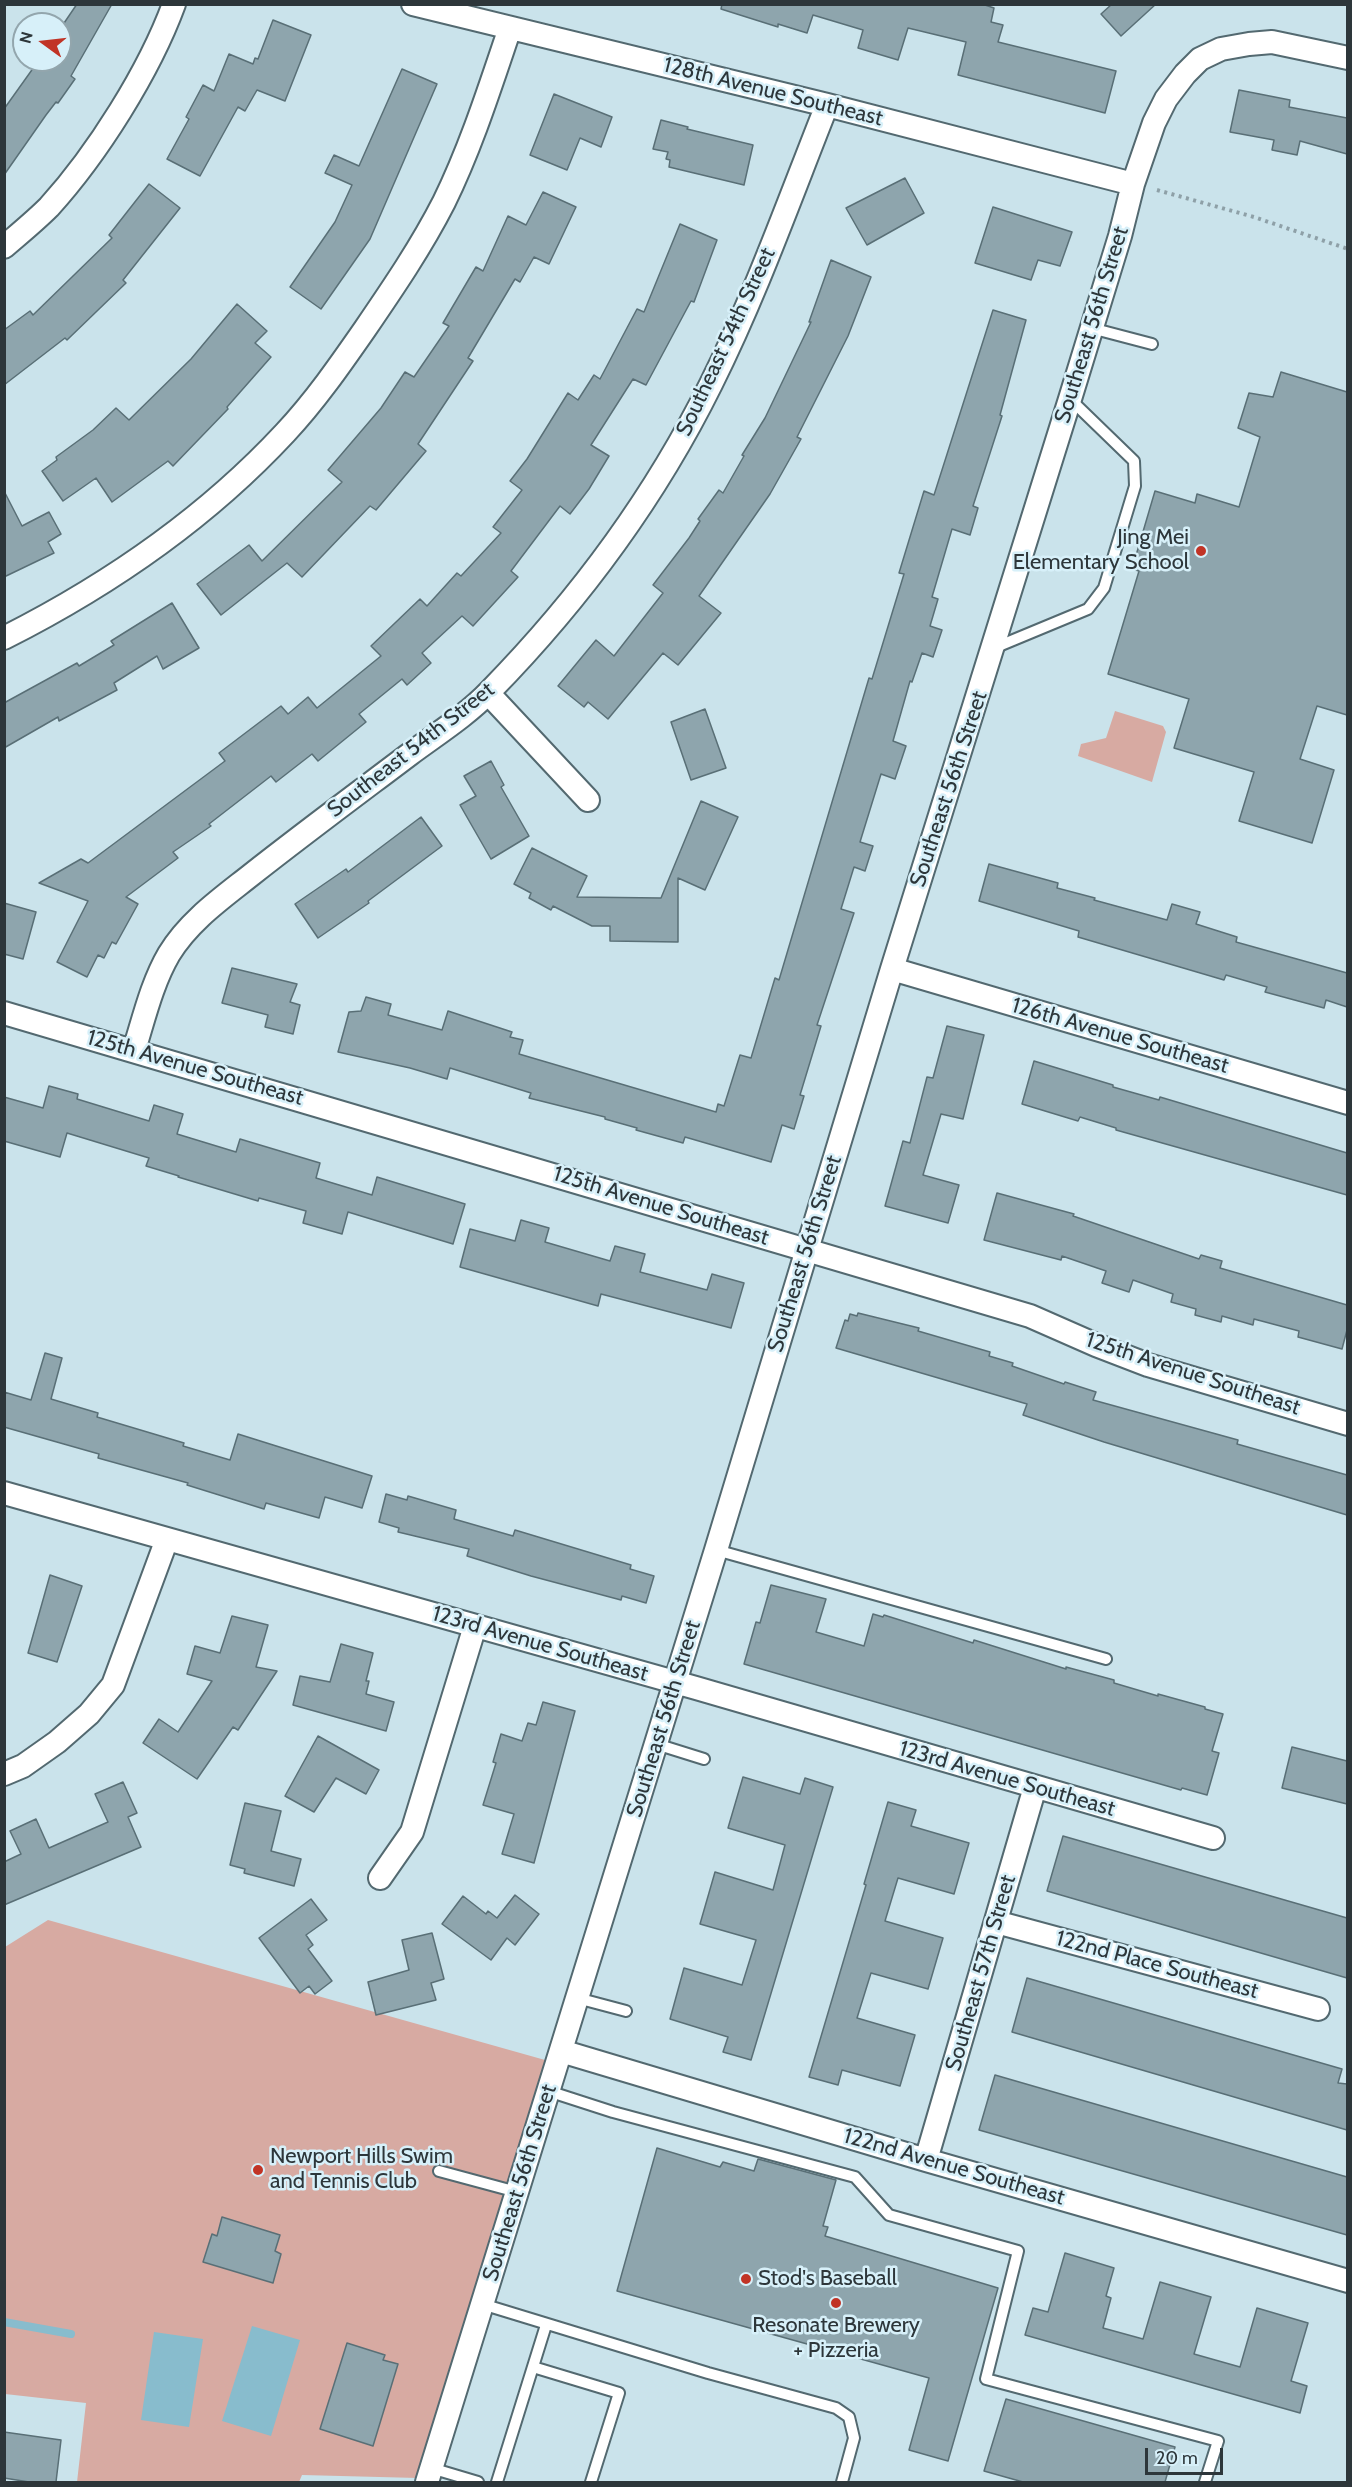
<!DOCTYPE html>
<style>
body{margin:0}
#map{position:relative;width:1352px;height:2487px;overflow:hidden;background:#cae3eb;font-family:Cabin,sans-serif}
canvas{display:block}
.frame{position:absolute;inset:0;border:6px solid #2d363a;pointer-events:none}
.north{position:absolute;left:12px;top:12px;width:60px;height:60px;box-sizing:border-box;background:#d7f0f9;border:2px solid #93a6ad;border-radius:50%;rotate:285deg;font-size:16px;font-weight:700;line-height:24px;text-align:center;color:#2d363a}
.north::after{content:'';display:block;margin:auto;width:21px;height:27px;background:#c13426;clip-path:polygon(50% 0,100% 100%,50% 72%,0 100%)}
.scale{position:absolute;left:1145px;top:2448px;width:78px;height:27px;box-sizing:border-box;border:3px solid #2d363a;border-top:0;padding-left:8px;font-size:18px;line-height:21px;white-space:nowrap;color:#2d363a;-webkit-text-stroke:4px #d7f0f9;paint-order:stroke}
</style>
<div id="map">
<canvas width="1352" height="2487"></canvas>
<div class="frame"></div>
<div class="north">N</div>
<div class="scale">20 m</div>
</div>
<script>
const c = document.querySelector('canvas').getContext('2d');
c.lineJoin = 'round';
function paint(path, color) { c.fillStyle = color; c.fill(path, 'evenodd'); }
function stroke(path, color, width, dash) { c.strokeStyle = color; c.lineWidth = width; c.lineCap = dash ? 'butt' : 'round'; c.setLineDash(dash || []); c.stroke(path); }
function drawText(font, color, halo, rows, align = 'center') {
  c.font = font + ' Cabin,sans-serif'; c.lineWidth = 5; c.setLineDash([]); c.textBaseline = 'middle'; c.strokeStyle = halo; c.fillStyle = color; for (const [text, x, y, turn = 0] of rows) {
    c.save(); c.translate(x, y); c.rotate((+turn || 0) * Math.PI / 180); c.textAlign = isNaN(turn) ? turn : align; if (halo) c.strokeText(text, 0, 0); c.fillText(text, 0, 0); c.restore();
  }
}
const green = new Path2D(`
 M 1115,711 L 1163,726 L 1166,732 L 1152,782 L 1078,756 L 1081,744 L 1106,738 Z
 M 48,1920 L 545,2060 L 418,2478 L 302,2475 L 299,2482 L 77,2482 L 86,2403 L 5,2394 L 5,1947 Z`);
const water = new Path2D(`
 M 252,2326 L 300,2340 L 271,2436 L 222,2421 Z
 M 154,2332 L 203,2339 L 189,2427 L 141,2420 Z`);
const stream = new Path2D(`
 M 4,2322 L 71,2334`);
const building = new Path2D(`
 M 77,4 L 112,4 L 71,76 L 75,79 L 58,103 L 56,102 L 46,115 L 4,175 L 4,109 L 39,60 L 60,60 L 60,29 Z
 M 722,4 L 982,4 L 994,8 L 991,22 L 1003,25 L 998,42 L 1116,71 L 1105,113 L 958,75 L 966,42 L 908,28 L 898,60 L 858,48 L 863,30 L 813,15 L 807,33 L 778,24 L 778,27 L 721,9 Z
 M 1112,4 L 1156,4 L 1121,36 L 1101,14 Z
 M 273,20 L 311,35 L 285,101 L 257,90 L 245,111 L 238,107 L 200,176 L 167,159 L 189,119 L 186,117 L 203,85 L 214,91 L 229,54 L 253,64 L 255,58 L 258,59 Z
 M 402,69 L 437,84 L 370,239 L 321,309 L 290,287 L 335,222 L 352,185 L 325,173 L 334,155 L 359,166 Z
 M 1239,90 L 1290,100 L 1289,107 L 1347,118 L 1347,154 L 1300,141 L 1297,155 L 1272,150 L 1274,140 L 1230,132 Z
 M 554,94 L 612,117 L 601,147 L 580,138 L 567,170 L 530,155 Z
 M 661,120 L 688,127 L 687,129 L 753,145 L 744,185 L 669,167 L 670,160 L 666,159 L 668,152 L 653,149 Z
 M 905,178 L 924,213 L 867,245 L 846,208 Z
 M 149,184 L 180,208 L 123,280 L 126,283 L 67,340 L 65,338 L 4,385 L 4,330 L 30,311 L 33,315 L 112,238 L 109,235 Z
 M 543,192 L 576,207 L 549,264 L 534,257 L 520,282 L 515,279 L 468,358 L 473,361 L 418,444 L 426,451 L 376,510 L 370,506 L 302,577 L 287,563 L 221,615 L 197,584 L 249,545 L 262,561 L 342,482 L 328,470 L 381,408 L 405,372 L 414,377 L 449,326 L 443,323 L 476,267 L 483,271 L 508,216 L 526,225 Z
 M 993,207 L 1072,232 L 1060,266 L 1038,260 L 1031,280 L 975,263 Z
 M 680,224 L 717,240 L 694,302 L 691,301 L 646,385 L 633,379 L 591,445 L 609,456 L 589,489 L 570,514 L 560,506 L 511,571 L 518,577 L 473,626 L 462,616 L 422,653 L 431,663 L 407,685 L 402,679 L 359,714 L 366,722 L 318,761 L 312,754 L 276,782 L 271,776 L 209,824 L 211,826 L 173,852 L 178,858 L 126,897 L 138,904 L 116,944 L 112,942 L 104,958 L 98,955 L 87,977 L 57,962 L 88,901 L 39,883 L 81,859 L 88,863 L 225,761 L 219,753 L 281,706 L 288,714 L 308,697 L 317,708 L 381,656 L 371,646 L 420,599 L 427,606 L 457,573 L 461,576 L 501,533 L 493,527 L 522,490 L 510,481 L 527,459 L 568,393 L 578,400 L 594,375 L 600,379 L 637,309 L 644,312 Z
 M 831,260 L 871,277 L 848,336 L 797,437 L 801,439 L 770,494 L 699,596 L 721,613 L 678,665 L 663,653 L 608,719 L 588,702 L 584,707 L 558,686 L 596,640 L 614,656 L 663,593 L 653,585 L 689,538 L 700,521 L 698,519 L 719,490 L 723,493 L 744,456 L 742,455 L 765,418 L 811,322 L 809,322 Z
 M 237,304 L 267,331 L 255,343 L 271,357 L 227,407 L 228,409 L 173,466 L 168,461 L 112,502 L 96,478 L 63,501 L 42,471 L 57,460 L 56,457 L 93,430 L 116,408 L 129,420 L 191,359 Z
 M 993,310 L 1026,320 L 1000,415 L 1002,416 L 973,506 L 978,508 L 970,535 L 952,529 L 932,597 L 938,599 L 930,626 L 942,630 L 933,657 L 922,653 L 912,682 L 910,681 L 893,741 L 906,746 L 895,779 L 881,774 L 860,842 L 873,846 L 865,871 L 854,867 L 841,909 L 854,913 L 817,1025 L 821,1026 L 800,1095 L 804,1096 L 794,1129 L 782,1125 L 771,1162 L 685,1137 L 683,1143 L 636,1130 L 637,1128 L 605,1119 L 605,1117 L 529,1098 L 531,1093 L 450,1068 L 447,1079 L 410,1068 L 338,1052 L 349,1012 L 361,1011 L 366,997 L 391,1004 L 388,1015 L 442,1030 L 448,1011 L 512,1032 L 510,1037 L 523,1040 L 519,1054 L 716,1112 L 718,1104 L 724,1106 L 740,1055 L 751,1058 L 775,978 L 779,980 L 869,678 L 872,679 L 904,574 L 899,573 L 924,491 L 934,495 Z
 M 1281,372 L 1347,392 L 1347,715 L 1317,706 L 1300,759 L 1334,770 L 1312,843 L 1239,821 L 1254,772 L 1174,748 L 1189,699 L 1108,674 L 1139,571 L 1132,569 L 1155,491 L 1195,503 L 1197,494 L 1239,507 L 1260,437 L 1238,428 L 1249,393 L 1273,397 Z
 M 4,491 L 22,526 L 49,512 L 61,534 L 48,542 L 54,553 L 4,577 Z
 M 172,603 L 199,648 L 163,669 L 157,656 L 114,683 L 117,690 L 59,721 L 58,717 L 4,748 L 4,703 L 77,663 L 79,666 L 114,645 L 111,641 Z
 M 705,709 L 726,768 L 691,780 L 671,722 Z
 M 491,761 L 504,785 L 501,787 L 529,836 L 491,859 L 460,805 L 476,796 L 464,776 Z
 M 701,801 L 738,817 L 705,890 L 678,878 L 678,942 L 610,941 L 610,926 L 592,926 L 553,906 L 551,910 L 529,898 L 531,893 L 514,884 L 532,848 L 587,876 L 577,897 L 661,898 Z
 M 421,817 L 442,846 L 368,901 L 369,903 L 318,938 L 295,904 L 346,869 L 348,872 Z
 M 989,864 L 1058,883 L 1057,888 L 1095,898 L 1094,900 L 1167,920 L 1172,904 L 1200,912 L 1196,924 L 1237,937 L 1236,942 L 1347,973 L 1347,1007 L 1326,1000 L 1324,1008 L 1265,992 L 1267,987 L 1226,975 L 1224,980 L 1078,937 L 1079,931 L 979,901 Z
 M 4,903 L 36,912 L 23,959 L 4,954 Z
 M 232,968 L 297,984 L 290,1002 L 300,1005 L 293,1034 L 265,1027 L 268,1015 L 222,1003 Z
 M 947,1026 L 984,1035 L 963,1119 L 941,1114 L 923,1175 L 959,1185 L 948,1223 L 885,1206 L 903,1141 L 910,1143 L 927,1077 L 933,1078 Z
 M 1034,1061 L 1113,1085 L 1113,1087 L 1159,1100 L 1160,1097 L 1347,1153 L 1347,1195 L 1116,1130 L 1116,1128 L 1080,1117 L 1078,1121 L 1022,1104 Z
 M 49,1086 L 78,1094 L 77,1099 L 149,1121 L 154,1105 L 183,1114 L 177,1134 L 236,1152 L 240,1139 L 320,1163 L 316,1178 L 372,1195 L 377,1177 L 465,1204 L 453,1244 L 348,1212 L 342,1234 L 303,1223 L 306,1211 L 259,1198 L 258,1201 L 178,1177 L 179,1176 L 146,1166 L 149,1158 L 67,1133 L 60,1157 L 4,1141 L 4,1097 L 43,1108 Z
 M 997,1193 L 1074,1214 L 1073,1216 L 1199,1259 L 1201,1255 L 1222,1261 L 1220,1268 L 1347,1305 L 1347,1330 L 1342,1349 L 1298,1337 L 1299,1331 L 1254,1319 L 1253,1325 L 1222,1316 L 1221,1322 L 1195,1315 L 1196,1309 L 1171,1302 L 1173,1294 L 1133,1280 L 1129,1292 L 1102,1283 L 1106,1271 L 1062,1256 L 1061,1260 L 984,1240 Z
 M 521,1220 L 549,1228 L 545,1242 L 610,1261 L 615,1246 L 645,1254 L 640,1272 L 707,1290 L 712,1274 L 744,1283 L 731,1328 L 601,1294 L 598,1306 L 460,1267 L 470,1229 L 515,1241 Z
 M 858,1313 L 919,1328 L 918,1331 L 990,1352 L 989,1356 L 1013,1363 L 1012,1366 L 1064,1384 L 1065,1382 L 1096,1392 L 1093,1400 L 1238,1440 L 1237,1444 L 1347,1475 L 1347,1515 L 1104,1442 L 1023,1415 L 1027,1404 L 836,1348 L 845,1320 L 848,1321 L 850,1314 L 857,1316 Z
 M 45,1353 L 62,1358 L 51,1399 L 98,1413 L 97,1417 L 184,1443 L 183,1446 L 230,1460 L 238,1434 L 372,1476 L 362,1508 L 325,1497 L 319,1518 L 266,1503 L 264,1509 L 187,1485 L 188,1483 L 98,1458 L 99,1454 L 4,1427 L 4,1392 L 31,1400 Z
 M 386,1494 L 407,1500 L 408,1496 L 456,1510 L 454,1519 L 513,1536 L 515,1530 L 631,1565 L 630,1569 L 654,1576 L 646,1603 L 622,1596 L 621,1600 L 531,1576 L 467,1556 L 469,1549 L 398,1532 L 399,1528 L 379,1522 Z
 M 50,1575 L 82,1586 L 57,1662 L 28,1653 Z
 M 771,1585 L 826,1599 L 816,1632 L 864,1646 L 873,1614 L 883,1617 L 884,1615 L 973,1643 L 974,1640 L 1066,1669 L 1066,1667 L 1114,1680 L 1114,1683 L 1158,1696 L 1158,1694 L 1205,1707 L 1205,1709 L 1223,1714 L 1212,1751 L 1219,1753 L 1207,1795 L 1182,1788 L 1181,1790 L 744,1664 L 756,1622 L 760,1623 Z
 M 232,1616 L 268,1625 L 256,1667 L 277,1671 L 238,1730 L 233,1727 L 197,1779 L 143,1743 L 159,1719 L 178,1732 L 212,1681 L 187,1674 L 195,1646 L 220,1653 Z
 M 341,1644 L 373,1653 L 366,1681 L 369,1681 L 366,1694 L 394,1702 L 386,1731 L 293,1705 L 300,1676 L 330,1682 Z
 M 543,1702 L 575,1711 L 534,1863 L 502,1854 L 514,1814 L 483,1805 L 496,1763 L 493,1762 L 501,1734 L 522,1741 L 528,1723 L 536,1725 Z
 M 318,1736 L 379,1770 L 366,1794 L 336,1778 L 314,1812 L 285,1796 Z
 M 1292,1747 L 1347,1761 L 1347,1804 L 1282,1788 Z
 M 743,1777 L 800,1794 L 805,1778 L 833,1787 L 751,2060 L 723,2052 L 728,2037 L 670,2019 L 684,1968 L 742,1985 L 756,1940 L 700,1924 L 715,1872 L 773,1890 L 785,1845 L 728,1828 Z
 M 123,1782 L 137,1813 L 128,1817 L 141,1847 L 4,1905 L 4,1862 L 21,1854 L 10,1831 L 36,1819 L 49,1848 L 108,1822 L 95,1794 Z
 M 888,1802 L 916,1810 L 911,1826 L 969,1843 L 954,1894 L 898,1878 L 885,1921 L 943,1938 L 928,1989 L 871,1973 L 857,2018 L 915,2035 L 900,2086 L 842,2070 L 838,2085 L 809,2077 L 866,1885 L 864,1884 Z
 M 245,1803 L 281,1811 L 271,1851 L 301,1859 L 294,1886 L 244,1873 L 245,1869 L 230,1865 Z
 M 1063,1836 L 1347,1918 L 1347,1978 L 1047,1891 Z
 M 515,1895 L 539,1914 L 515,1945 L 507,1938 L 491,1960 L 442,1924 L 463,1896 L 486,1914 L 488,1911 L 497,1918 Z
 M 311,1899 L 327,1920 L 306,1935 L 313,1945 L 308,1949 L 332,1981 L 315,1994 L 309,1986 L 300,1993 L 259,1938 Z
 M 432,1933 L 444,1979 L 431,1983 L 436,2000 L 376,2015 L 368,1982 L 409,1970 L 402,1940 Z
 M 1027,1978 L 1342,2069 L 1338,2083 L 1347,2084 L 1347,2130 L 1012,2032 Z
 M 995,2075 L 1347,2177 L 1347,2235 L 979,2130 Z
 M 657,2148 L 720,2167 L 723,2162 L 754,2171 L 758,2159 L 836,2180 L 823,2226 L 828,2227 L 825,2236 L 998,2288 L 948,2461 L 909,2450 L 929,2378 L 617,2291 Z
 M 222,2217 L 280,2235 L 275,2251 L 281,2254 L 273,2283 L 203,2262 L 212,2234 L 217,2236 Z
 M 1065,2253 L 1114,2268 L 1106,2296 L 1111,2298 L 1103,2328 L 1143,2339 L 1160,2282 L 1211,2297 L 1194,2354 L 1240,2367 L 1257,2308 L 1308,2323 L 1291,2381 L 1307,2386 L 1300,2413 L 1025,2335 L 1033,2308 L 1048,2312 Z
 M 347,2343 L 385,2355 L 383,2360 L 398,2364 L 373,2446 L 320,2429 Z
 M 1006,2399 L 1175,2447 L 1165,2482 L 1023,2482 L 984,2471 Z
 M 4,2432 L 61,2440 L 56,2482 L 29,2482 L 4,2478 Z`);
const path = new Path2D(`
 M 1157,190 L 1254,217 L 1348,249`);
const lane = new Path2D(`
 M 1091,328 L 1152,344
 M 994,648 L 1088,609 L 1104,588 L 1135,486 L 1134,461 L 1070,399
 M 716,1550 L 1106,1659
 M 656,1744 L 704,1759
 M 577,1998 L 626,2011
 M 548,2091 L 613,2112 L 855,2177 L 889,2215 L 1018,2251 L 986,2379 L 1218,2441 L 1205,2482
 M 439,2171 L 517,2192
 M 482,2304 L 708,2373 L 836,2408 L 849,2417 L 854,2438 L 842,2482
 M 533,2367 L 619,2393 L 591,2482
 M 431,2468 L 478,2482
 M 497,2482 L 546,2325`);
const street = new Path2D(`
 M 413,4 L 827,105 L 1133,184
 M 4,247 C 19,234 35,221 49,207 C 97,154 149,72 174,4
 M 4,638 C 107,586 206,518 285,433 C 315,401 340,365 365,329 C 393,288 421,247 444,202 C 471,147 490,87 510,28
 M 488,693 L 588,800
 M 892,969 L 1348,1103
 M 4,1013 L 1030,1316 L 1096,1345 L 1148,1365 L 1348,1424
 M 134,1050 C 144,1018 152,983 169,954 C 189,921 222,898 251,875 C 303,834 357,794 410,754 C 437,734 467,715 490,691 C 579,600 655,497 711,384 C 756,294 790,198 827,105
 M 4,1493 L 696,1688 L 1213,1838
 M 4,1774 L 23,1766 L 57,1742 L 89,1714 L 113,1685 L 167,1539
 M 380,1878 L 412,1832 L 475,1626
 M 996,1922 L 1318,2009
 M 561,2051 L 926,2160 L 1348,2281
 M 926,2160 L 1035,1787
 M 427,2482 L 716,1550 L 892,969 L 1070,399 L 1120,236 L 1133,184 L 1154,123 L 1166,99 L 1185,74 L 1200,59 L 1221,49 L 1249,44 L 1272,42 L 1348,58`);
const markers = [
 [1201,551,6,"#c13426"],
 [258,2170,6,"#c13426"],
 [746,2279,6,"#c13426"],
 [836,2303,6,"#c13426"]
];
const streetNames = [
 ["128th Avenue Southeast",773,92,14],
 ["Southeast 56th Street",1092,325,-73],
 ["Southeast 54th Street",726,342,-65],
 ["Southeast 54th Street",411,750,-38],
 ["Southeast 56th Street",949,789,-72],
 ["126th Avenue Southeast",1120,1036,16],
 ["125th Avenue Southeast",195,1068,16],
 ["125th Avenue Southeast",661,1206,17],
 ["Southeast 56th Street",805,1254,-73],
 ["125th Avenue Southeast",1193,1374,18],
 ["123rd Avenue Southeast",540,1644,16],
 ["Southeast 56th Street",664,1719,-73],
 ["123rd Avenue Southeast",1007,1779,16],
 ["122nd Place Southeast",1157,1965,15],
 ["Southeast 57th Street",981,1973,-74],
 ["122nd Avenue Southeast",954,2167,16],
 ["Southeast 56th Street",520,2183,-73]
];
const poiNames = [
 ["Jing Mei",1189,538,"right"],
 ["Elementary School",1189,563,"right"],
 ["Newport Hills Swim",270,2157],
 ["and Tennis Club",270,2182],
 ["Stod's Baseball",758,2279],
 ["Resonate Brewery",836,2326,"center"],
 ["+ Pizzeria",836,2351,"center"]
];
paint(green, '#d7aaa2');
paint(water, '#88bccd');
stroke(stream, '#88bccd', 8);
paint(building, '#8ea5ad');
stroke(building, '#596f76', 1.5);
stroke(lane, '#536970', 14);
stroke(street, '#536970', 26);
stroke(path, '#8ea0a7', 4, [3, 4.5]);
stroke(lane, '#fff', 10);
stroke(street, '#fff', 22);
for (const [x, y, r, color] of markers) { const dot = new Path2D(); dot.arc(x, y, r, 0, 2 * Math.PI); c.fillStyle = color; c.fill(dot); stroke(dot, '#d7f0f9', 2); }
drawText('22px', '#2d363a', '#d7f0f9', streetNames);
drawText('22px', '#2d363a', '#d7f0f9', poiNames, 'left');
</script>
